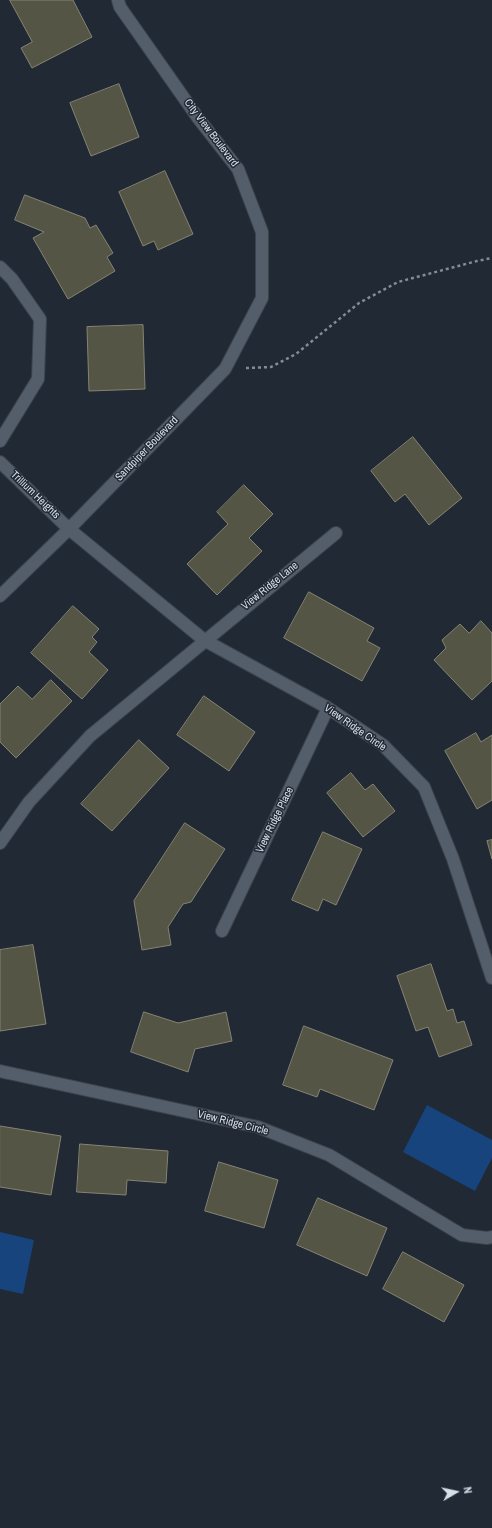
<!DOCTYPE html>
<style>
body{margin:0}
#map{position:relative;width:492px;height:1528px;overflow:hidden;background:#212935;font-family:"Archivo Narrow",sans-serif}
canvas{display:block}
.north{position:absolute;left:436px;top:1472px;width:40px;height:40px;-webkit-text-stroke:3px #212935;paint-order:stroke;rotate:81deg;font-size:11px;font-weight:700;line-height:16px;text-align:center;color:#d9dfe6}
.north::after{content:'';display:block;margin:auto;width:14px;height:18px;background:#d9dfe6;clip-path:polygon(50% 0,100% 100%,50% 72%,0 100%)}
</style>
<div id="map">
<canvas width="492" height="1528"></canvas>
<div class="north">N</div>
</div>
<script>
const c = document.querySelector('canvas').getContext('2d');
c.lineJoin = 'round';
function paint(path, color) { c.fillStyle = color; c.fill(path, 'evenodd'); }
function stroke(path, color, width, dash) { c.strokeStyle = color; c.lineWidth = width; c.lineCap = dash ? 'butt' : 'round'; c.setLineDash(dash || []); c.stroke(path); }
function drawText(font, color, halo, rows, align = 'center') {
  c.font = font + ' "Archivo Narrow",sans-serif'; c.lineWidth = 3; c.setLineDash([]); c.textBaseline = 'middle'; c.strokeStyle = halo; c.fillStyle = color; for (const [text, x, y, turn = 0] of rows) {
    c.save(); c.translate(x, y); c.rotate((+turn || 0) * Math.PI / 180); c.textAlign = isNaN(turn) ? turn : align; if (halo) c.strokeText(text, 0, 0); c.fillText(text, 0, 0); c.restore();
  }
}
const green = new Path2D(`
 M 427,1105 L 492,1140 L 492,1158 L 475,1191 L 403,1152 Z
 M 0,1232 L 34,1240 L 23,1294 L 0,1289 Z`);
const building = new Path2D(`
 M 10,0 L 73,0 L 92,37 L 32,68 L 21,48 L 32,42 Z
 M 119,84 L 139,137 L 91,156 L 70,103 Z
 M 165,171 L 193,234 L 158,250 L 154,241 L 143,246 L 119,192 Z
 M 25,195 L 85,218 L 90,228 L 96,225 L 113,253 L 107,257 L 115,271 L 68,299 L 33,238 L 44,232 L 15,220 Z
 M 143,325 L 145,389 L 89,391 L 87,327 Z
 M 413,437 L 462,498 L 429,525 L 405,494 L 395,502 L 371,471 Z
 M 244,485 L 273,514 L 249,538 L 262,551 L 217,595 L 187,564 L 228,524 L 217,512 Z
 M 309,592 L 374,628 L 367,641 L 380,648 L 362,681 L 284,638 Z
 M 73,606 L 99,629 L 92,637 L 97,642 L 89,652 L 108,670 L 82,699 L 31,653 Z
 M 481,621 L 492,633 L 492,681 L 472,700 L 434,660 L 446,648 L 442,640 L 460,624 L 469,633 Z
 M 51,680 L 72,701 L 16,758 L 0,742 L 0,704 L 18,686 L 32,699 Z
 M 204,696 L 255,732 L 229,771 L 177,735 Z
 M 476,733 L 481,742 L 492,735 L 492,800 L 477,809 L 445,751 Z
 M 139,740 L 169,768 L 112,831 L 81,804 Z
 M 351,773 L 365,790 L 373,784 L 395,811 L 363,837 L 327,793 Z
 M 185,823 L 225,849 L 191,902 L 183,904 L 168,927 L 171,945 L 142,950 L 134,901 Z
 M 323,832 L 362,849 L 336,905 L 323,899 L 318,911 L 292,900 Z
 M 492,840 L 492,859 L 487,841 Z
 M 33,945 L 46,1024 L 0,1031 L 0,950 Z
 M 431,964 L 447,1011 L 453,1009 L 457,1023 L 464,1021 L 472,1045 L 439,1057 L 428,1027 L 416,1031 L 397,976 Z
 M 144,1012 L 178,1023 L 226,1012 L 232,1041 L 195,1049 L 188,1072 L 131,1052 Z
 M 304,1026 L 393,1060 L 374,1110 L 320,1089 L 317,1097 L 283,1085 Z
 M 0,1126 L 61,1136 L 51,1195 L 0,1187 Z
 M 80,1144 L 168,1151 L 166,1183 L 127,1180 L 126,1195 L 77,1192 Z
 M 219,1162 L 278,1180 L 264,1228 L 205,1211 Z
 M 318,1198 L 387,1228 L 367,1276 L 297,1245 Z
 M 403,1252 L 464,1285 L 444,1322 L 383,1289 Z`);
const path = new Path2D(`
 M 246,368 L 271,367 L 296,354 L 359,303 L 398,282 L 477,261 L 492,258`);
const street = new Path2D(`
 M 0,267 L 12,279 L 40,319 L 38,379 L 0,441
 M 0,462 L 69,529 L 204,640 L 328,708 L 383,745 L 424,787 L 453,859 L 492,978
 M 0,596 L 69,529 L 225,369 L 262,298 L 262,232 L 238,169 L 198,118 L 120,7 L 118,0
 M 0,843 L 29,802 L 90,736 L 336,533
 M 222,931 L 328,708
 M 0,1071 L 258,1127 L 329,1155 L 462,1235 L 487,1238 L 492,1237`);
const streetNames = [
 ["City View Boulevard",211,133,53],
 ["Sandpiper Boulevard",147,449,-46],
 ["Trillium Heights",35,495,44],
 ["View Ridge Lane",270,586,-39],
 ["View Ridge Circle",355,728,35],
 ["View Ridge Place",275,820,-64],
 ["View Ridge Circle",233,1123,14]
];
paint(green, '#17447c');
paint(building, '#555545');
stroke(building, '#858473', 1);
stroke(street, '#3c434c', 14);
stroke(path, '#848b94', 2.5, [3, 3]);
stroke(street, '#545e6b', 12);
drawText('11px', '#d9dfe6', '#212935', streetNames);
</script>
